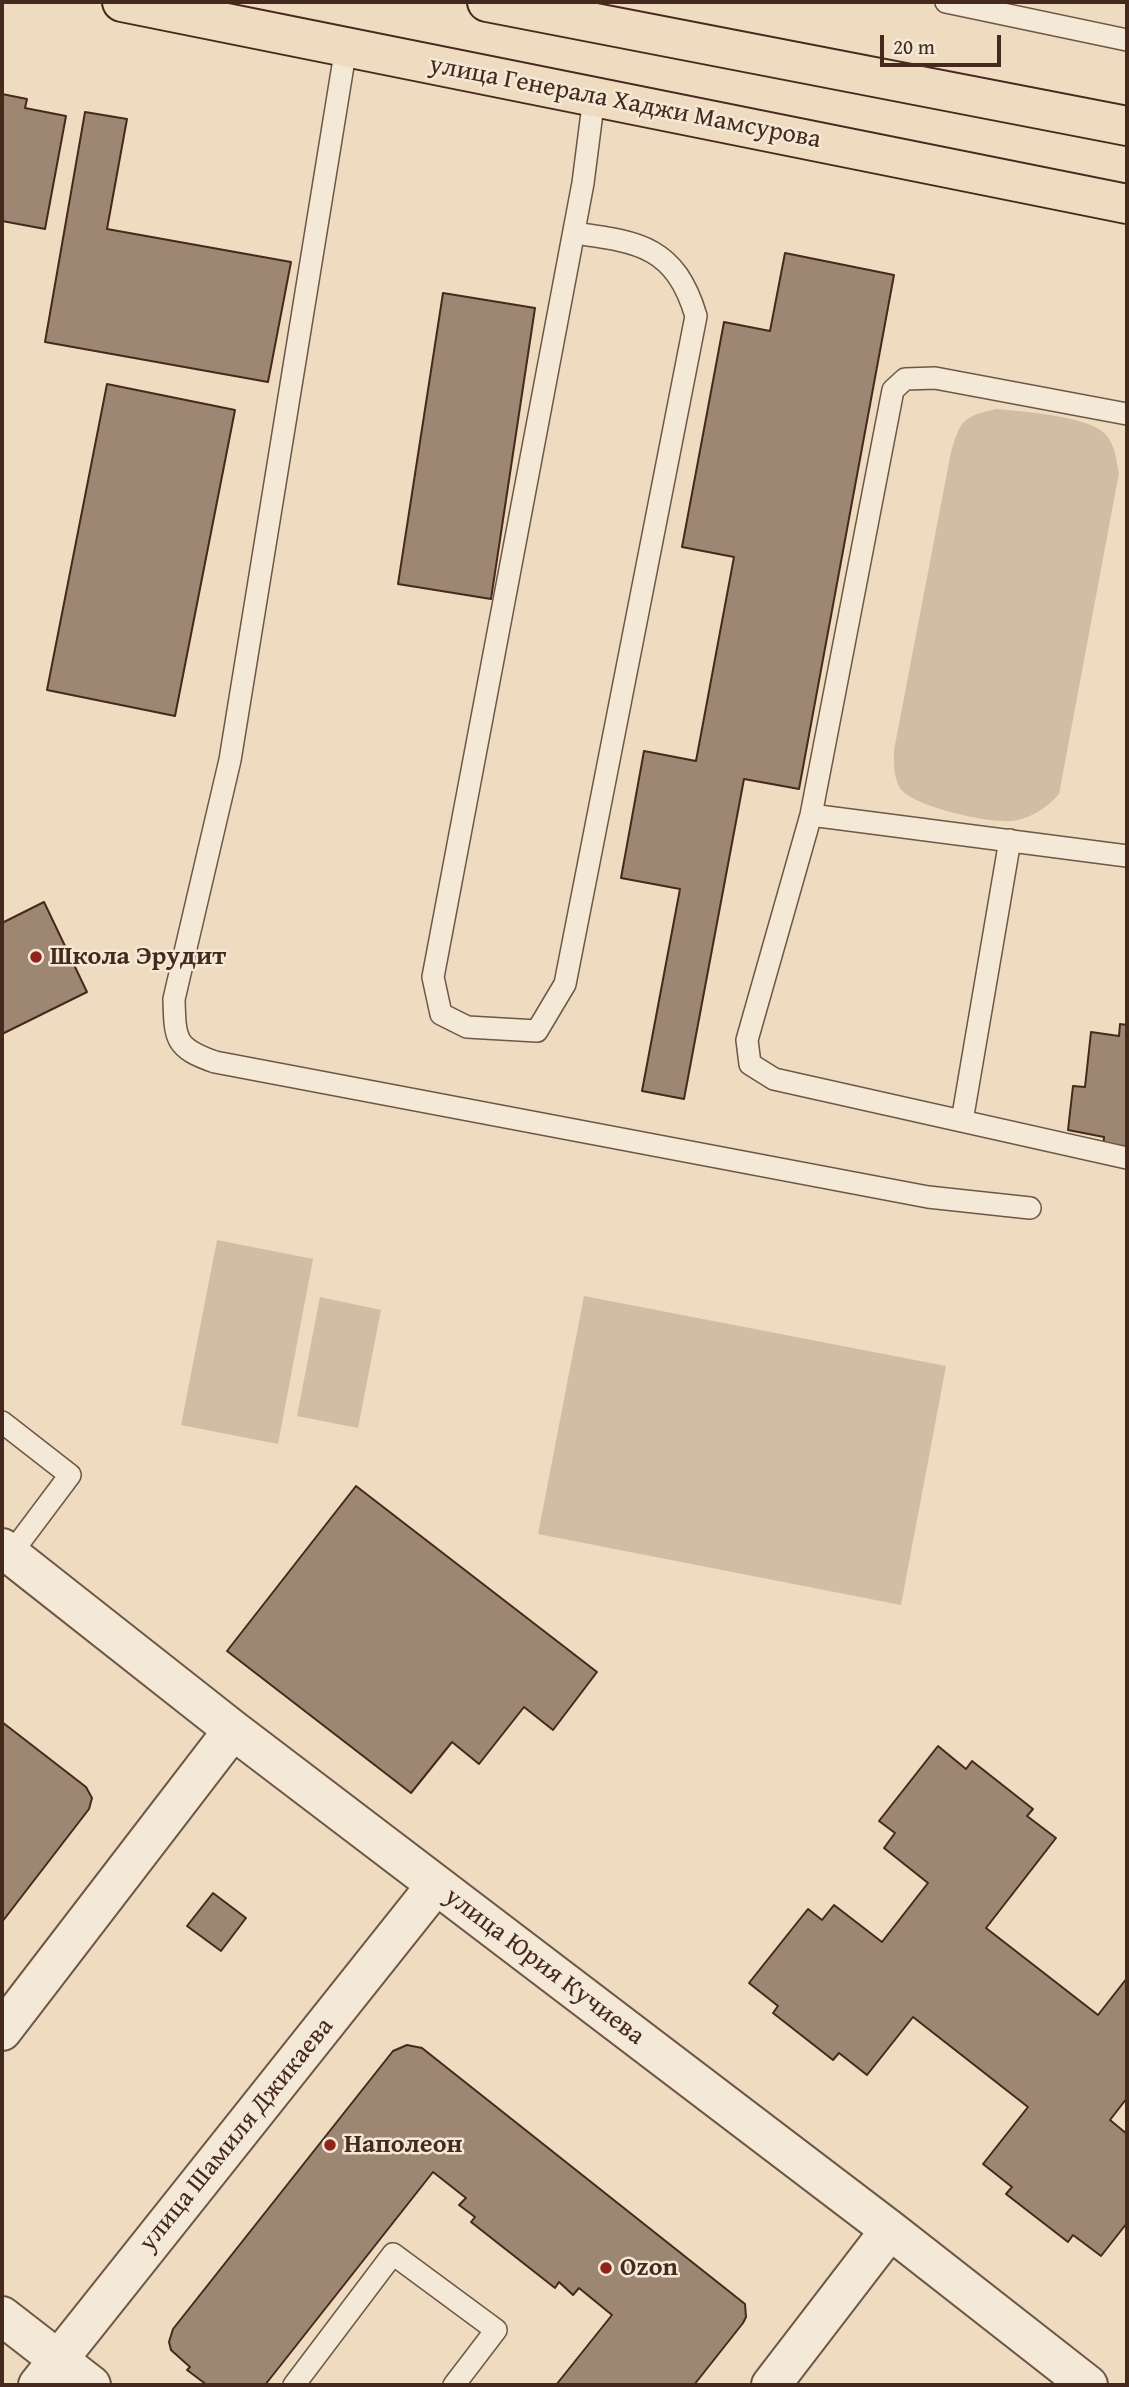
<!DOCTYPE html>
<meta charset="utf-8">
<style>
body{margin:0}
#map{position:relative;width:1129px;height:2387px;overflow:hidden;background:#eedbc0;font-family:"Gentium Book Plus",serif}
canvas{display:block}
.frame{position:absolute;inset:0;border:4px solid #45291d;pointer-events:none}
.scale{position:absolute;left:880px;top:35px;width:121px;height:32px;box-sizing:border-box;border:4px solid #45291d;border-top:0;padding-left:9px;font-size:21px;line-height:24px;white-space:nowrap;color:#45291d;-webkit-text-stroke:5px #f4e8d6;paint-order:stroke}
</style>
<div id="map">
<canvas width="1129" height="2387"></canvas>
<div class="frame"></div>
<div class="scale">20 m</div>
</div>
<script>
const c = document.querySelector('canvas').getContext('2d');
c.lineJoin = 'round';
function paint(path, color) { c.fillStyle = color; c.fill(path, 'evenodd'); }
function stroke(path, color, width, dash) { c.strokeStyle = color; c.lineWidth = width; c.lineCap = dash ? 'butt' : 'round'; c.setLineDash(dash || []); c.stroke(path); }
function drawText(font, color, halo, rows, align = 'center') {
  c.font = font + ' "Gentium Book Plus",serif'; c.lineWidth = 5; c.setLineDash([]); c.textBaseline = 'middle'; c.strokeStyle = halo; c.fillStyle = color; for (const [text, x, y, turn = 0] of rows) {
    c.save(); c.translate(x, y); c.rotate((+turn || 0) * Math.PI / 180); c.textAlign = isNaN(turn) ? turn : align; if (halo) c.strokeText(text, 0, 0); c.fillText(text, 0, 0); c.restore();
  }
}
const green = new Path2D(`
 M 996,409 C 1020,411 1085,416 1103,432 C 1115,442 1116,459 1119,473 L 1059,794 C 1048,806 1035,816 1018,820 C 997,826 912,807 900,788 C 893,776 894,763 894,750 L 951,452 C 961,420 962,417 996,409 Z
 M 217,1240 L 313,1259 L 278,1444 L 181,1425 Z
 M 584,1296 L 946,1366 L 901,1605 L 538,1534 Z
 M 320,1297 L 381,1310 L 358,1428 L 297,1416 Z`);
const building = new Path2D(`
 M 2,94 L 27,99 L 25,108 L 66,116 L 45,229 L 2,221 Z
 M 85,112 L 127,119 L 107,229 L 291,262 L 268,382 L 45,342 Z
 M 785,253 L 894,275 L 799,789 L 744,779 L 684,1099 L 642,1091 L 680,889 L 621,878 L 644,751 L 696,761 L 734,557 L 682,547 L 724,322 L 770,331 Z
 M 443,293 L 535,308 L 491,599 L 398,584 Z
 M 107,384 L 235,410 L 175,716 L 47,690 Z
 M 44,902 L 87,992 L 2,1034 L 2,923 Z
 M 1120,1024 L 1127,1025 L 1127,1156 L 1103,1151 L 1104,1137 L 1068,1130 L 1073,1086 L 1085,1087 L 1091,1032 L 1119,1036 Z
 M 356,1486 L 597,1672 L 553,1730 L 524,1707 L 479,1764 L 452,1742 L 411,1793 L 227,1651 Z
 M 2,1722 L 86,1787 L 92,1798 L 89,1809 L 2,1922 Z
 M 938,1746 L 966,1769 L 972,1761 L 1033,1809 L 1027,1816 L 1056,1838 L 986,1928 L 1098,2015 L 1127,1978 L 1127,2098 L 1110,2120 L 1127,2134 L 1127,2223 L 1101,2256 L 1073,2235 L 1068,2242 L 1006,2194 L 1012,2187 L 983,2164 L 1028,2107 L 913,2017 L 867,2075 L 839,2053 L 833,2060 L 773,2013 L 778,2006 L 749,1983 L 808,1909 L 822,1920 L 834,1905 L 882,1942 L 928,1883 L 884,1848 L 895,1833 L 879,1821 Z
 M 213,1893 L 246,1918 L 221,1951 L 187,1926 Z
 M 407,2045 L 422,2048 L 745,2304 L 746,2317 L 743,2323 L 694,2385 L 556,2385 L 612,2315 L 579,2288 L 573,2295 L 559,2282 L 555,2288 L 471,2222 L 475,2217 L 459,2205 L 466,2198 L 433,2172 L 265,2385 L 207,2385 L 187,2370 L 190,2367 L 171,2350 L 169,2342 L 173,2329 L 393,2051 Z`);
const lane = new Path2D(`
 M 946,2 L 1127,40
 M 346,47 L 230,760 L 174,999 C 175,1040 175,1048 215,1062 L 928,1197 L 1030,1208
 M 574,233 C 639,242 675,246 696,316 L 565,984 L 537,1031 L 467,1027 L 441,1014 L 433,977 L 583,183 L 594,97
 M 1127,414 L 935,378 L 905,379 L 893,390 L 811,815 L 747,1040 L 750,1064 L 774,1079 L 1127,1158
 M 811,815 L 1127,856
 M 962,1121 L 1010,840
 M 2,1422 L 70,1475 L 10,1555
 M 294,2385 L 393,2254 L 496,2330 L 454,2385`);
const street = new Path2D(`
 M 2,1548 L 233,1730 L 890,2230 L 1088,2385
 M 2,2031 L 233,1730
 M 2,2316 L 91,2385
 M 38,2385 L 436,1885
 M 771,2385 L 890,2230`);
const primary = new Path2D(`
 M 122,2 L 1127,204
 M 487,2 L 1127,126`);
const markers = [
 [36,957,7,"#8f2418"],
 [330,2145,7,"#8f2418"],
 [606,2268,7,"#8f2418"]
];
const streetNames = [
 ["улица Генерала Хаджи Мамсурова",625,103,11],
 ["улица Юрия Кучиева",544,1967,37],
 ["улица Шамиля Джикаева",237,2135,-51]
];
const poiNames = [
 ["Школа Эрудит",50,957],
 ["Наполеон",344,2145],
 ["Ozon",620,2268]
];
paint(green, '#d1bda4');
paint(building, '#9d8672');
stroke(building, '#45291d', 2);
stroke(lane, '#6f5646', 24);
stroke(street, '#6f5646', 42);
stroke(primary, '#45291d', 42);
stroke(lane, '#f4e8d6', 21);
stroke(street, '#f4e8d6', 38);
stroke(primary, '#eedbc0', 38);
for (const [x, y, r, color] of markers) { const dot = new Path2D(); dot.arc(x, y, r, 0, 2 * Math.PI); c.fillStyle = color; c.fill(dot); stroke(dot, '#f4e8d6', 2.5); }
drawText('26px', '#45291d', '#f4e8d6', streetNames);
drawText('bold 26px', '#45291d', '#f4e8d6', poiNames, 'left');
</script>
